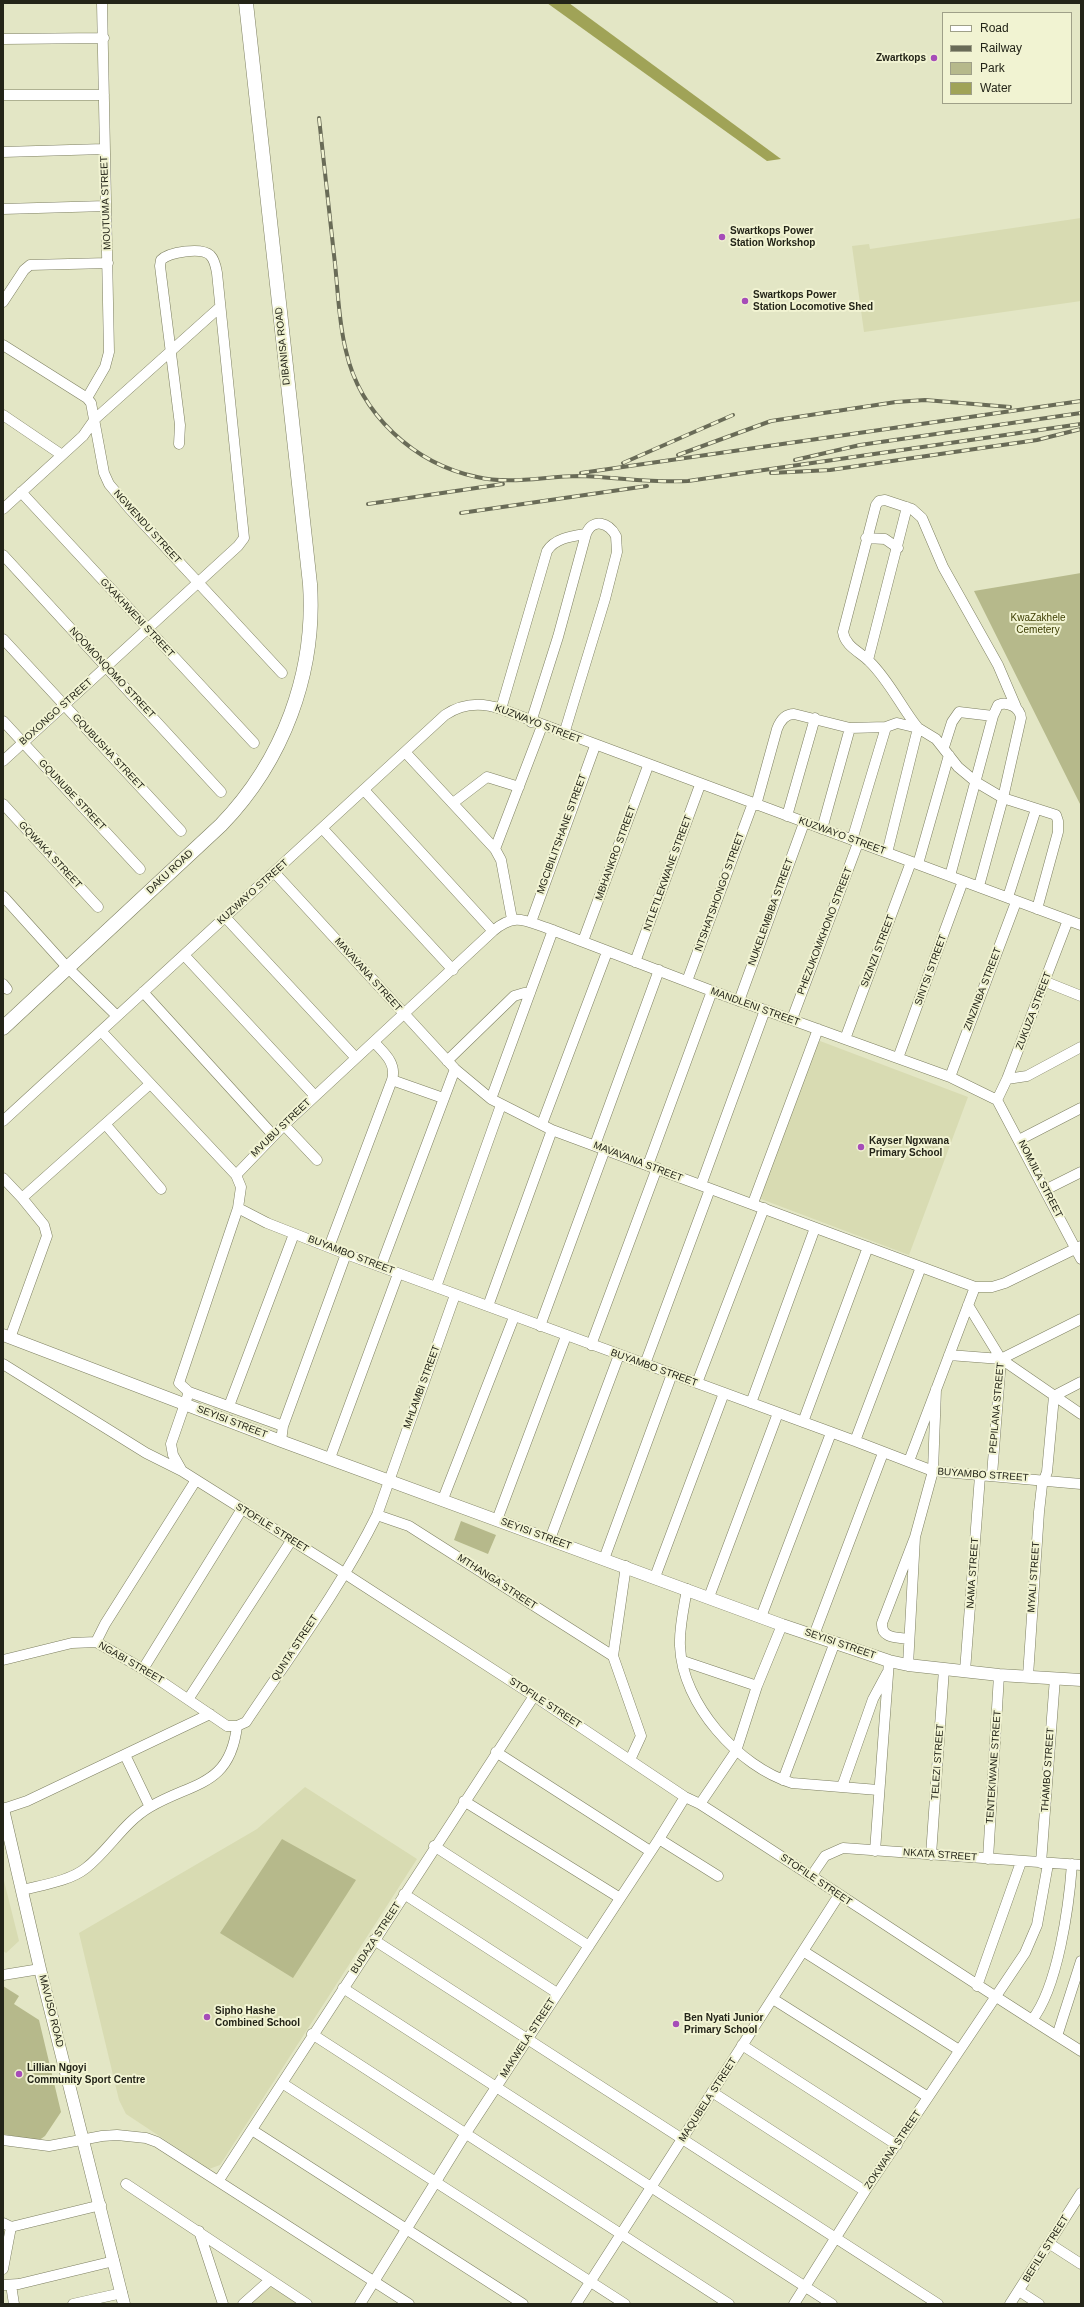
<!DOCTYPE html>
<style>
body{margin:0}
#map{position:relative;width:1084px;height:2307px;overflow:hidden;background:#e3e6c5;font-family:Helvetica,sans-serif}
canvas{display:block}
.frame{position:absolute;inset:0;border:4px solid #232418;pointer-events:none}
.legend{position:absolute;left:942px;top:12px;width:130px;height:92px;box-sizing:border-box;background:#f1f3d2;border:1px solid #9fa088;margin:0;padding:5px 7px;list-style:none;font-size:12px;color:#232418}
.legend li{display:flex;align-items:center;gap:8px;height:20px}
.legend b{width:20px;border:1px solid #9fa088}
</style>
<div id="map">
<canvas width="1084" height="2307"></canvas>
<div class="frame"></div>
<ul class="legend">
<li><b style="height:5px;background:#fff"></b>Road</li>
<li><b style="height:5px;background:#696b57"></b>Railway</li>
<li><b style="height:11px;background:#b6b98b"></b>Park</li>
<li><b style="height:11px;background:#a0a357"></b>Water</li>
</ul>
</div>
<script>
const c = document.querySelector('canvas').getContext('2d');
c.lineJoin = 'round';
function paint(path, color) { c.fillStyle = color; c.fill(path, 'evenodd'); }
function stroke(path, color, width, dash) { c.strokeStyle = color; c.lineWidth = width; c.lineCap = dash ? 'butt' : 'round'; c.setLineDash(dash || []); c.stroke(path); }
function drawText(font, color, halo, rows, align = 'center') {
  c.font = font + ' Helvetica,sans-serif'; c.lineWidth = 4; c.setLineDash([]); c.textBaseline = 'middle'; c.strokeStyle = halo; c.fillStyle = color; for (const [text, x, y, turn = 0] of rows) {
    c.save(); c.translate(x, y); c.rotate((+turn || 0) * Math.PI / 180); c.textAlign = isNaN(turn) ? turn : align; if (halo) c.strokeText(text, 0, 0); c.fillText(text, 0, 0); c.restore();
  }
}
const built = new Path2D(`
 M 1081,218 L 1081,301 L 864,332 L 852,246 L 869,244 L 870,249 Z
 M 820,1041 L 968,1097 L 909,1255 L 753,1196 L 811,1046 Z
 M 305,1787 L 417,1859 L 220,2165 L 209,2169 L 126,2114 L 119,2100 L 79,1933 L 257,1829 Z
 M 3,1877 L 19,1941 L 6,1953 L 3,1951 Z
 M 270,2280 L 299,2304 L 251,2304 Z`);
const green = new Path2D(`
 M 1081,573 L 1081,806 L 974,591 Z
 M 461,1521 L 496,1535 L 488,1554 L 454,1540 Z
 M 282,1839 L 356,1880 L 293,1978 L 220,1933 Z
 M 3,1986 L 19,1996 L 14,2004 L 39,2020 L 61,2112 L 45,2136 L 38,2141 L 3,2134 Z`);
const water = new Path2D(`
 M 547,3 L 569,3 L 781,159 L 767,161 Z`);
const minor = new Path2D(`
 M 3,39 L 104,38
 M 3,95 L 104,95
 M 3,152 L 104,149
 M 3,209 L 106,206
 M 3,302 L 24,270 L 30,265 L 108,263
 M 3,345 L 87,398 L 91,403 L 104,473 L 109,484 L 129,508 L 282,673
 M 87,398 L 105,367 L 109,352 L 102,3
 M 3,415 L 62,455
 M 21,492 L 254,743
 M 3,509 L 83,436 L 95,419 L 220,307
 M 866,538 L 885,539 L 898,548
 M 3,555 L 221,792
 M 3,639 L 181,831
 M 868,660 L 907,507
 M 501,709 L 547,551 C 555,538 572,536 586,534
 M 3,721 L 140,869
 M 531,722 L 558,637 L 586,534 C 593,517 609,523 616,536 L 617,552 L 605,599 L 564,734
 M 944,747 L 952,722 L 959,712 L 993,716
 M 405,752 L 495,849
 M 3,761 L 238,546 L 244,538 L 217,273 C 216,267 215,260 210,255 C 201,247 169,252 161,260 L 160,266 L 180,425 L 179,444
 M 364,790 L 493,931
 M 453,803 L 487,777 L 519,787
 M 3,804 L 98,907
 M 756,805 L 777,729 C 780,721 785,714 794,714 L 850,728 L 886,727 L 897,723 L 918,728 L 936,739 L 958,767 L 976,782 L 1003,798 L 1056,815 L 1058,821 L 1058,832 L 1037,909
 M 787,816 L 815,718
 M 322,828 L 453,970
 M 822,829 L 850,728
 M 852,840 L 886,727
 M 887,853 L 918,728 C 901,707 889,680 869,661 C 860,652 845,646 843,632 L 876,505 L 879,501 L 885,500 L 912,509 L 922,518 L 943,567 L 998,665 L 1016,707
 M 918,864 L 949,755
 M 274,872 L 455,1069 L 491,1099 L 552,1130 L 975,1287 L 992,1287 L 1005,1283 L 1081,1246
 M 950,876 L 993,716 L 998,705 C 1007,701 1020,707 1021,718 L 1003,798 L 979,886
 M 3,896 L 67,967 L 117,1016
 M 1008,897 L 1036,809
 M 225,917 L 356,1058
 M 512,919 L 501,860 L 495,849 L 542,726
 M 531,922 L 595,746
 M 583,941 L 648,766
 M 184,955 L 315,1096
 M 635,962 L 700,785
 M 687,981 L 753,803
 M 1046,982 L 1081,996
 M 3,984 L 7,989
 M 143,992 L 273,1135
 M 739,1001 L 804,823
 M 792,1019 L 858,843
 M 101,1031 L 236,1175
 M 845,1039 L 911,862
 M 374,1042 C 384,1053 397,1063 392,1080
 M 898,1058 L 963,881
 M 447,1061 L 514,996 L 524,993 L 530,993
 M 950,1077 L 1016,902
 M 1007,1079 L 1027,1076 L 1081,1047
 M 491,1099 L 553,930
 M 997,1100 L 1007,1079 L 1068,920
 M 3,1121 L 445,715 C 463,703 481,702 501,709 L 1081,925
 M 542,1124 L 607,952
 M 106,1125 L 161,1189
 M 284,1125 L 317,1160
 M 1019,1140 L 1081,1108
 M 595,1145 L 659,970
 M 648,1165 L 712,991
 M 3,1178 L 22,1198 L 150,1084
 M 701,1185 L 765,1010
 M 1045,1190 L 1081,1172
 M 753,1203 L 818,1029
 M 238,1208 L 267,1223 L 346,1254 L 855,1441 L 933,1471 L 1081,1484
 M 329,1247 L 392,1080 L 443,1098
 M 381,1266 L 455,1069
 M 436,1287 L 501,1105
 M 968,1305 L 1001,1359 L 1081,1414
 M 488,1306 L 552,1130
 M 540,1326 L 605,1149
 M 10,1338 L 47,1236 L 44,1225 L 22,1198
 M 591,1345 L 657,1168
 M 949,1355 L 1001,1359
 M 3,1364 L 146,1453 L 182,1471 L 344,1573 L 534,1696 L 685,1797 L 700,1804 C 827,1885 953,1971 1081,2051
 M 645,1364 L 710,1189
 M 697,1383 L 764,1208
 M 189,1392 L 283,1426
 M 751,1403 L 815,1228
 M 229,1406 L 294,1234
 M 803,1422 L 868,1247
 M 281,1441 L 283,1426 L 346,1254
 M 855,1441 L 921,1267
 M 330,1458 L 398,1274
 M 909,1461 L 975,1287
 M 182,1471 L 173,1455 L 171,1444 L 189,1392 L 179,1383 L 238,1208 L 241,1187 L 236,1175 L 284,1125 L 493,931 C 514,913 524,920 547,928 L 712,991 L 950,1077 L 997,1100 L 1081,1259
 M 992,1475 L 1001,1359 L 1081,1319
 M 443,1499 L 514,1317
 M 377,1515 L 409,1526 L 613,1656
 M 497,1520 L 566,1336
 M 550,1539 L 619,1355
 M 604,1559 L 672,1374
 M 626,1566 L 613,1656 L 641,1736 L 630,1760
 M 655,1577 L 724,1393
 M 687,1589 C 684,1607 679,1628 680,1646 C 682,1704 739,1767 792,1783 L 878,1790
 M 709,1597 L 778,1413
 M 761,1617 L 831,1433
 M 814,1635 L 883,1453
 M 909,1639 C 897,1637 881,1639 882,1623 L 915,1537
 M 96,1642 L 105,1624 L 196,1480
 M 3,1660 L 72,1643 L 96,1642 L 143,1669 L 227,1726 L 237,1726 L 246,1722 C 290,1656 342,1586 377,1515 L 455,1295
 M 683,1661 L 757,1686
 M 908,1665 L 915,1537 L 933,1471 L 936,1389
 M 143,1669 L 242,1509
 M 965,1671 L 980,1476
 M 1028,1676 L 1039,1512 L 1042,1485 L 1047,1472 L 1054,1396 L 1081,1382
 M 189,1698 L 291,1541
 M 496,1752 L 650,1851
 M 125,1755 L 150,1807
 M 783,1780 L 835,1642
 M 842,1787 L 873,1699 L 887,1673
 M 464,1801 L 620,1898
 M 700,1804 L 736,1751 L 757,1686 L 782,1625
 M 3,1809 L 27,1801 L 210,1714
 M 659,1839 L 718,1876
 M 434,1846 L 589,1946
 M 875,1851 L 889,1661
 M 931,1855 L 944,1669
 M 988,1859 L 999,1675
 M 1041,1863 L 1055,1678
 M 812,1875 L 825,1856 L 843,1848 L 1081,1865
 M 23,1890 C 42,1885 70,1881 86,1868 C 109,1850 124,1822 150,1807 C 192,1782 230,1787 237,1726
 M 404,1894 L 557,1993
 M 374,1940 L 938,2304
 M 803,1951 L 959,2050
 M 3,1975 L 40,1969
 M 977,1986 L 1021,1862
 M 343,1988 L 832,2304
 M 773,1999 L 928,2097
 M 1032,2020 C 1058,1987 1069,1906 1072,1864
 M 312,2034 L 729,2304
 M 1057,2036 L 1081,1961
 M 742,2045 L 897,2145
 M 282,2083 L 625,2304
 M 712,2092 L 865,2191
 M 252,2130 L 523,2304
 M 3,2140 L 49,2146 L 102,2136 L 117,2135 L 146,2138 L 157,2142 L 409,2304
 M 219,2180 L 534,1696
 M 126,2184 L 307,2304
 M 3,2223 L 11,2227 L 101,2205
 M 199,2231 L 223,2304
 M 1050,2244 L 1081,2264
 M 3,2269 L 11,2227
 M 3,2285 L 19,2284 L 114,2261
 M 11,2285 L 14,2304
 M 1019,2291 L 1039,2304
 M 73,2304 L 122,2293
 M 243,2304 L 270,2280
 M 360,2304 L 466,2133 L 659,1839 L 685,1797
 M 576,2304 L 839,1895
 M 794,2304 L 865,2191 L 1025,1953 L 1037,1925 L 1048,1864
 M 1010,2304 L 1081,2193`);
const tertiary = new Path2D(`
 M 3,1335 L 281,1441 L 782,1625 L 889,1661 L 908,1665 L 999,1675 L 1081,1680
 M 3,1809 L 40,1969 L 124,2304`);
const secondary = new Path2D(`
 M 3,1028 L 221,825 C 283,761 316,673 310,584 L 246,3`);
const rail = new Path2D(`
 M 319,118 C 324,164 329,209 334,255 C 338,286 338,320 346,351 C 360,414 414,464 477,477 C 511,485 545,476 579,476 C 616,477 651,483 688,481 L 1081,424
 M 678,455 L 771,421 L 896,402 L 925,400 L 1010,407
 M 795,460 L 860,445 L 1081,413
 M 623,463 L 733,415
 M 581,473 L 1081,401
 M 771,473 L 830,470 L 1037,440 L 1081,429
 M 368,504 L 503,484
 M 461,513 L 647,486`);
const markers = [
 [934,58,4,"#a64cb8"],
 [722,237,4,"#a64cb8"],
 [745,301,4,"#a64cb8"],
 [861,1147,4,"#a64cb8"],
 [207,2017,4,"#a64cb8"],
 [676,2024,4,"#a64cb8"],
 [19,2074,4,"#a64cb8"]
];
const poiNames = [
 ["Zwartkops",926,58,"right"],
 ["Swartkops Power",730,231],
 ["Station Workshop",730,243],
 ["Swartkops Power",753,295],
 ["Station Locomotive Shed",753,307],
 ["Kayser Ngxwana",869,1141],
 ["Primary School",869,1153],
 ["Sipho Hashe",215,2011],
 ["Combined School",215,2023],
 ["Ben Nyati Junior",684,2018],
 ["Primary School",684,2030],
 ["Lillian Ngoyi",27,2068],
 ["Community Sport Centre",27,2080]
];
const streetNames = [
 ["MOUTUMA STREET",106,203,-92],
 ["DIBANISA ROAD",283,346,-96],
 ["NGWENDU STREET",147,527,48],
 ["GXAKHWENI STREET",137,618,47],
 ["NQOMONQOMO STREET",112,673,47],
 ["BOXONGO STREET",56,712,-42],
 ["KUZWAYO STREET",538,724,21],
 ["GQUBUSHA STREET",108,752,47],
 ["GQUNUBE STREET",72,795,47],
 ["MGCIBILITSHANE STREET",562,834,-70],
 ["KUZWAYO STREET",842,836,20],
 ["MBHANKRO STREET",616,853,-70],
 ["GQWAKA STREET",50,855,47],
 ["DAKU ROAD",170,872,-43],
 ["NTLETLEKWANE STREET",668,873,-70],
 ["KUZWAYO STREET",253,892,-42],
 ["NTSHATSHONGO STREET",720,892,-70],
 ["NUKELEMBIBA STREET",771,912,-70],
 ["PHEZUKOMKHONO STREET",825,931,-69],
 ["SIZINZI STREET",878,951,-69],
 ["SINTSI STREET",931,970,-70],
 ["MAVAVANA STREET",368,975,48],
 ["ZINZINBA STREET",983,989,-69],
 ["MANDLENI STREET",755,1007,20],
 ["ZUKUZA STREET",1034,1011,-69],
 ["MVUBU STREET",281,1128,-44],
 ["MAVAVANA STREET",638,1162,21],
 ["NOMJILA STREET",1040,1179,63],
 ["BUYAMBO STREET",351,1255,21],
 ["BUYAMBO STREET",654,1368,20],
 ["MHLAMBI STREET",422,1387,-70],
 ["PEPILANA STREET",997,1408,-85],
 ["SEYISI STREET",232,1422,21],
 ["BUYAMBO STREET",983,1475,4],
 ["STOFILE STREET",272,1528,32],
 ["SEYISI STREET",536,1534,20],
 ["NAMA STREET",973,1573,-86],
 ["MYALI STREET",1034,1577,-86],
 ["MTHANGA STREET",497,1582,33],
 ["SEYISI STREET",840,1644,19],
 ["QUNTA STREET",295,1648,-57],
 ["NGABI STREET",131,1663,30],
 ["STOFILE STREET",545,1703,33],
 ["TELEZI STREET",938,1762,-86],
 ["TENTEKIWANE STREET",994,1767,-86],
 ["THAMBO STREET",1048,1770,-86],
 ["NKATA STREET",940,1855,4],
 ["STOFILE STREET",816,1880,34],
 ["BUDAZA STREET",376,1938,-57],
 ["MAVUSO ROAD",51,2011,76],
 ["MAKWELA STREET",528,2038,-57],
 ["MAQUBELA STREET",708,2100,-57],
 ["ZOKWANA STREET",893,2150,-56],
 ["BEFILE STREET",1046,2249,-58]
];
const parkNames = [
 ["KwaZakhele",1038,618],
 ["Cemetery",1038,630]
];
paint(built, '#d8dbb2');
paint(green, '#b6b98b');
paint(water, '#a0a357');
stroke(minor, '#7d7f61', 11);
stroke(tertiary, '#7d7f61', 13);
stroke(secondary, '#7d7f61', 15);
stroke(minor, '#fff', 10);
stroke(tertiary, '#fff', 12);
stroke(secondary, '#fff', 14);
stroke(rail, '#696b57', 4);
stroke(rail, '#f1f3d2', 2.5, [8]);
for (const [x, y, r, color] of markers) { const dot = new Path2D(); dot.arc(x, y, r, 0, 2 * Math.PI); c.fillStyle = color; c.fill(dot); stroke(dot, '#f1f3d2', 1.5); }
drawText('bold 10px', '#232418', '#f1f3d2', poiNames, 'left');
drawText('10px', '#232418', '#f1f3d2', streetNames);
drawText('10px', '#3b3c00', '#f1f3d2', parkNames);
</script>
